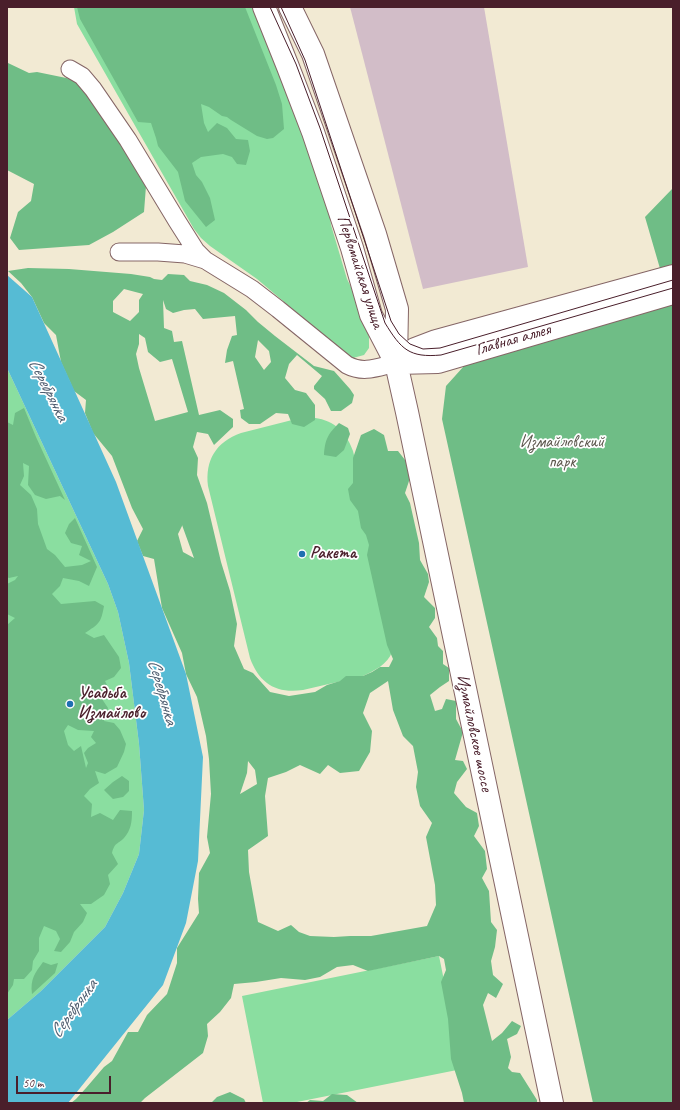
<!DOCTYPE html>
<meta charset="utf-8">
<style>
body{margin:0}
#map{position:relative;width:680px;height:1110px;overflow:hidden;background:#f2ead3;font-family:Caveat,sans-serif}
canvas{display:block}
.frame{position:absolute;inset:0;border:8px solid #4a1f2b;pointer-events:none}
.scale{position:absolute;left:16px;top:1076px;width:95px;height:18px;box-sizing:border-box;border:2px solid #4a1f2b;border-top:0;padding-left:5px;font-size:12px;line-height:14px;white-space:nowrap;color:#4a1f2b;-webkit-text-stroke:3px #fff;paint-order:stroke}
</style>
<div id="map">
<canvas width="680" height="1110"></canvas>
<div class="frame"></div>
<div class="scale">50 m</div>
</div>
<script>
const c = document.querySelector('canvas').getContext('2d');
c.lineJoin = 'round';
function paint(path, color) { c.fillStyle = color; c.fill(path, 'evenodd'); }
function stroke(path, color, width, dash) { c.strokeStyle = color; c.lineWidth = width; c.lineCap = dash ? 'butt' : 'round'; c.setLineDash(dash || []); c.stroke(path); }
function drawText(font, color, halo, rows, align = 'center') {
  c.font = font + ' Caveat,sans-serif'; c.lineWidth = 3.5; c.setLineDash([]); c.textBaseline = 'middle'; c.strokeStyle = halo; c.fillStyle = color; for (const [text, x, y, turn = 0] of rows) {
    c.save(); c.translate(x, y); c.rotate((+turn || 0) * Math.PI / 180); c.textAlign = isNaN(turn) ? turn : align; if (halo) c.strokeText(text, 0, 0); c.fillText(text, 0, 0); c.restore();
  }
}
const industrial = new Path2D(`
 M 350,7 L 484,7 L 528,267 L 423,289 Z`);
const green = new Path2D(`
 M 74,7 L 256,7 L 328,197 L 331,225 L 347,279 L 359,303 L 369,337 L 369,348 L 364,355 L 353,358 L 348,356 L 257,279 L 210,246 L 201,238 L 194,229 L 77,24 Z
 M 7,368 L 108,584 L 118,612 L 129,663 L 139,744 L 144,810 L 139,854 L 123,893 L 105,927 L 41,991 L 7,1020 Z
 M 310,417 C 333,420 345,429 353,451 L 395,623 C 394,630 394,645 392,652 C 388,664 374,671 363,676 L 303,690 C 276,694 259,683 250,658 L 208,486 C 205,460 216,442 241,433 L 300,418 Z
 M 439,956 L 462,1069 L 292,1103 L 263,1103 L 242,996 Z`);
const forest = new Path2D(`
 M 77,7 L 245,7 L 276,85 L 282,104 L 284,129 L 273,138 L 267,139 L 257,136 L 231,120 L 227,117 L 222,116 L 209,107 L 201,104 L 204,123 L 208,132 L 217,123 L 227,128 L 236,139 L 248,140 L 250,151 L 246,165 L 237,164 L 232,157 L 223,154 L 201,157 L 192,163 L 196,175 L 202,182 L 210,198 L 215,220 L 206,227 L 185,201 L 178,172 L 158,146 L 156,138 L 151,123 L 138,122 L 80,19 Z
 M 8,63 L 29,73 L 37,72 L 76,80 L 135,160 L 146,186 L 144,212 L 113,232 L 89,245 L 19,250 L 10,238 L 18,212 L 31,201 L 34,184 L 7,170 L 7,64 Z
 M 673,188 L 673,268 L 661,272 L 645,217 Z
 M 28,268 L 69,269 L 131,274 L 150,277 L 154,279 L 162,280 L 168,274 L 184,275 L 190,281 L 207,285 L 224,293 L 246,310 L 258,322 L 275,336 L 314,366 L 334,371 L 350,389 L 354,395 L 352,403 L 341,411 L 331,411 L 325,399 L 314,389 L 314,386 L 322,376 L 297,355 L 289,364 L 285,378 L 295,390 L 306,393 L 315,405 L 315,420 L 304,427 L 292,424 L 288,414 L 276,413 L 260,424 L 249,424 L 241,418 L 240,410 L 244,409 L 233,361 L 225,363 L 227,350 L 232,336 L 237,335 L 235,316 L 203,319 L 195,309 L 184,310 L 173,313 L 166,309 L 163,300 L 164,328 L 172,331 L 174,342 L 182,341 L 199,415 L 220,410 L 233,419 L 233,427 L 214,445 L 208,434 L 197,432 L 193,447 L 198,458 L 197,475 L 207,503 L 221,562 L 230,591 L 237,624 L 234,646 L 244,669 L 253,673 L 270,692 L 289,696 L 315,692 L 327,685 L 340,681 L 346,676 L 363,676 L 372,672 L 380,667 L 389,667 L 393,659 L 387,645 L 367,555 L 369,545 L 366,535 L 361,528 L 358,511 L 350,500 L 348,489 L 353,483 L 353,458 L 361,435 L 374,429 L 384,435 L 388,451 L 398,451 L 409,465 L 409,481 L 405,493 L 410,503 L 419,543 L 420,560 L 428,574 L 429,582 L 424,597 L 435,608 L 435,618 L 429,627 L 437,638 L 438,646 L 443,651 L 443,664 L 449,668 L 449,681 L 440,687 L 430,695 L 435,711 L 442,709 L 446,699 L 456,701 L 456,719 L 463,732 L 455,760 L 463,761 L 467,769 L 457,782 L 454,793 L 466,807 L 477,813 L 479,826 L 474,836 L 485,851 L 487,869 L 482,878 L 489,891 L 491,922 L 497,930 L 495,947 L 491,961 L 493,975 L 503,984 L 496,998 L 488,993 L 483,1005 L 492,1041 L 502,1033 L 512,1021 L 521,1026 L 517,1034 L 507,1039 L 511,1057 L 508,1068 L 512,1072 L 520,1073 L 537,1100 L 537,1103 L 464,1103 L 462,1093 L 451,1059 L 448,1019 L 441,982 L 446,970 L 444,959 L 439,956 L 368,971 L 353,965 L 337,967 L 320,977 L 305,980 L 281,978 L 256,982 L 234,984 L 231,998 L 220,1012 L 207,1024 L 208,1036 L 203,1053 L 145,1098 L 140,1103 L 71,1103 L 76,1099 L 86,1088 L 104,1067 L 112,1061 L 128,1032 L 138,1032 L 147,1015 L 167,994 L 177,963 L 177,948 L 199,913 L 198,899 L 199,873 L 210,853 L 207,837 L 211,794 L 209,759 L 206,736 L 197,697 L 186,674 L 182,653 L 162,608 L 154,559 L 143,556 L 137,541 L 143,529 L 132,508 L 112,456 L 93,433 L 85,413 L 86,400 L 74,391 L 61,362 L 56,335 L 44,323 L 32,297 L 21,283 L 8,271 ZM 124,289 L 143,294 L 139,300 L 139,312 L 130,321 L 113,312 L 113,301 ZM 139,334 L 145,338 L 148,352 L 160,362 L 172,359 L 188,412 L 155,421 L 139,368 L 136,354 L 139,344 ZM 258,340 L 269,351 L 271,362 L 264,370 L 255,357 ZM 182,526 L 182,525 L 194,558 L 183,552 L 178,534 ZM 388,681 L 393,710 L 403,736 L 413,746 L 418,772 L 416,787 L 420,806 L 432,823 L 426,837 L 435,885 L 436,905 L 427,926 L 371,936 L 350,936 L 334,937 L 310,936 L 299,932 L 291,925 L 278,931 L 258,922 L 249,872 L 248,850 L 268,836 L 265,796 L 268,778 L 286,772 L 300,765 L 320,774 L 328,765 L 340,773 L 359,771 L 370,752 L 372,731 L 363,713 L 370,693 ZM 248,761 L 255,770 L 257,784 L 240,794 L 247,773 Z
 M 669,305 L 673,305 L 673,1103 L 593,1103 L 442,419 L 446,386 L 464,366 Z
 M 24,408 L 36,437 L 65,500 L 60,496 L 46,499 L 35,495 L 28,485 L 29,466 L 23,463 L 24,476 L 20,485 L 31,495 L 37,509 L 38,524 L 47,549 L 55,555 L 65,567 L 82,565 L 91,561 L 79,555 L 82,546 L 71,543 L 65,533 L 69,524 L 75,518 L 97,567 L 89,586 L 79,581 L 63,578 L 60,586 L 52,594 L 61,604 L 95,601 L 104,606 C 101,623 99,624 85,633 L 94,638 L 104,635 L 119,657 L 121,668 L 114,677 L 105,681 L 109,689 L 102,699 L 108,708 L 104,721 L 114,723 L 120,730 L 126,744 L 124,752 L 117,767 L 105,774 L 95,771 L 99,783 L 90,789 L 84,796 L 92,804 L 91,817 L 100,813 L 113,820 L 120,810 L 132,811 C 132,822 131,830 124,838 C 117,845 115,842 112,853 L 118,864 L 108,875 L 110,884 L 104,895 L 91,904 L 80,904 L 87,913 L 83,922 L 74,932 L 70,942 L 61,952 L 54,951 L 60,939 L 56,931 L 44,926 L 39,938 L 39,951 L 33,961 L 32,970 L 24,979 L 14,979 L 13,985 L 7,994 L 7,625 L 15,618 L 7,614 L 7,584 L 15,580 L 18,576 L 9,578 L 7,577 L 7,422 L 13,425 L 15,413 ZM 68,725 L 78,730 L 94,731 L 91,737 L 96,743 L 88,748 L 84,753 L 88,763 L 86,768 L 81,746 L 74,751 L 68,745 L 64,731 Z
 M 339,423 L 348,428 L 350,434 L 344,450 L 336,457 L 324,455 C 325,439 328,434 339,423 Z
 M 122,776 L 129,781 L 129,791 L 123,797 L 113,799 L 104,790 L 113,782 Z
 M 43,962 L 51,965 L 58,963 L 55,973 L 32,994 C 30,979 35,973 43,962 Z
 M 230,1092 L 244,1099 L 246,1103 L 211,1103 L 217,1097 Z
 M 332,1094 L 347,1095 L 358,1103 L 306,1103 L 310,1100 L 323,1101 Z`);
const water = new Path2D(`
 M 7,275 L 32,297 L 116,482 L 186,674 L 203,757 L 198,861 L 186,923 L 163,985 L 68,1103 L 7,1103 L 7,1020 L 41,991 L 105,927 L 123,893 L 139,854 L 144,810 L 139,744 L 129,663 L 118,612 L 108,584 L 7,368 Z`);
const minor = new Path2D(`
 M 70,69 L 82,76 L 93,89 L 128,140 L 177,221 L 196,251 L 205,260
 M 119,252 L 158,252 L 185,254 L 205,260 L 252,289 L 278,309 L 347,365 C 364,374 378,367 396,363`);
const major = new Path2D(`
 M 264,7 L 288,67 L 313,132 L 352,248 L 371,315 L 396,363 L 407,412 L 552,1103
 M 290,7 L 313,54 L 375,234 L 397,309 L 396,361
 M 396,363 L 415,349 L 436,341 L 673,276
 M 396,363 L 438,362 L 673,293`);
const tram = new Path2D(`
 M 270,7 L 296,64 L 320,128 L 385,323 C 401,349 409,358 441,355 L 673,288
 M 281,7 L 305,60 L 391,321 L 399,334 L 410,344 L 423,349 L 440,348 L 673,280`);
const markers = [
 [302,554,4,"#1f6fb2"],
 [70,704,4,"#1f6fb2"]
];
const streetNames = [
 ["Первомайская улица",360,272,72],
 ["Главная аллея",513,340,-16],
 ["Измайловское шоссе",474,733,78]
];
const parkNames = [
 ["Измайловский",562,443],
 ["парк",562,463]
];
const poiNames = [
 ["Ракета",310,554],
 ["Усадьба",78,694],
 ["Измайлово",78,714]
];
const waterNames = [
 ["Серебрянка",48,390,63],
 ["Серебрянка",162,692,74],
 ["Серебрянка",74,1009,-54]
];
paint(industrial, '#d2bdc8');
paint(green, '#8adea0');
paint(forest, '#6fbd86');
paint(water, '#56bbd4');
stroke(minor, '#856666', 19);
stroke(major, '#856666', 24);
stroke(minor, '#fff', 17);
stroke(major, '#fff', 22);
stroke(tram, '#4a1f2b', 1);
for (const [x, y, r, color] of markers) { const dot = new Path2D(); dot.arc(x, y, r, 0, 2 * Math.PI); c.fillStyle = color; c.fill(dot); stroke(dot, '#fff', 1.5); }
drawText('17px', '#4a1f2b', '#fff', streetNames);
drawText('17px', '#5d584e', '#fff', parkNames);
drawText('bold 17px', '#4a1f2b', '#fff', poiNames, 'left');
drawText('italic 18px', '#4f5d6f', '#fff', waterNames);
</script>
